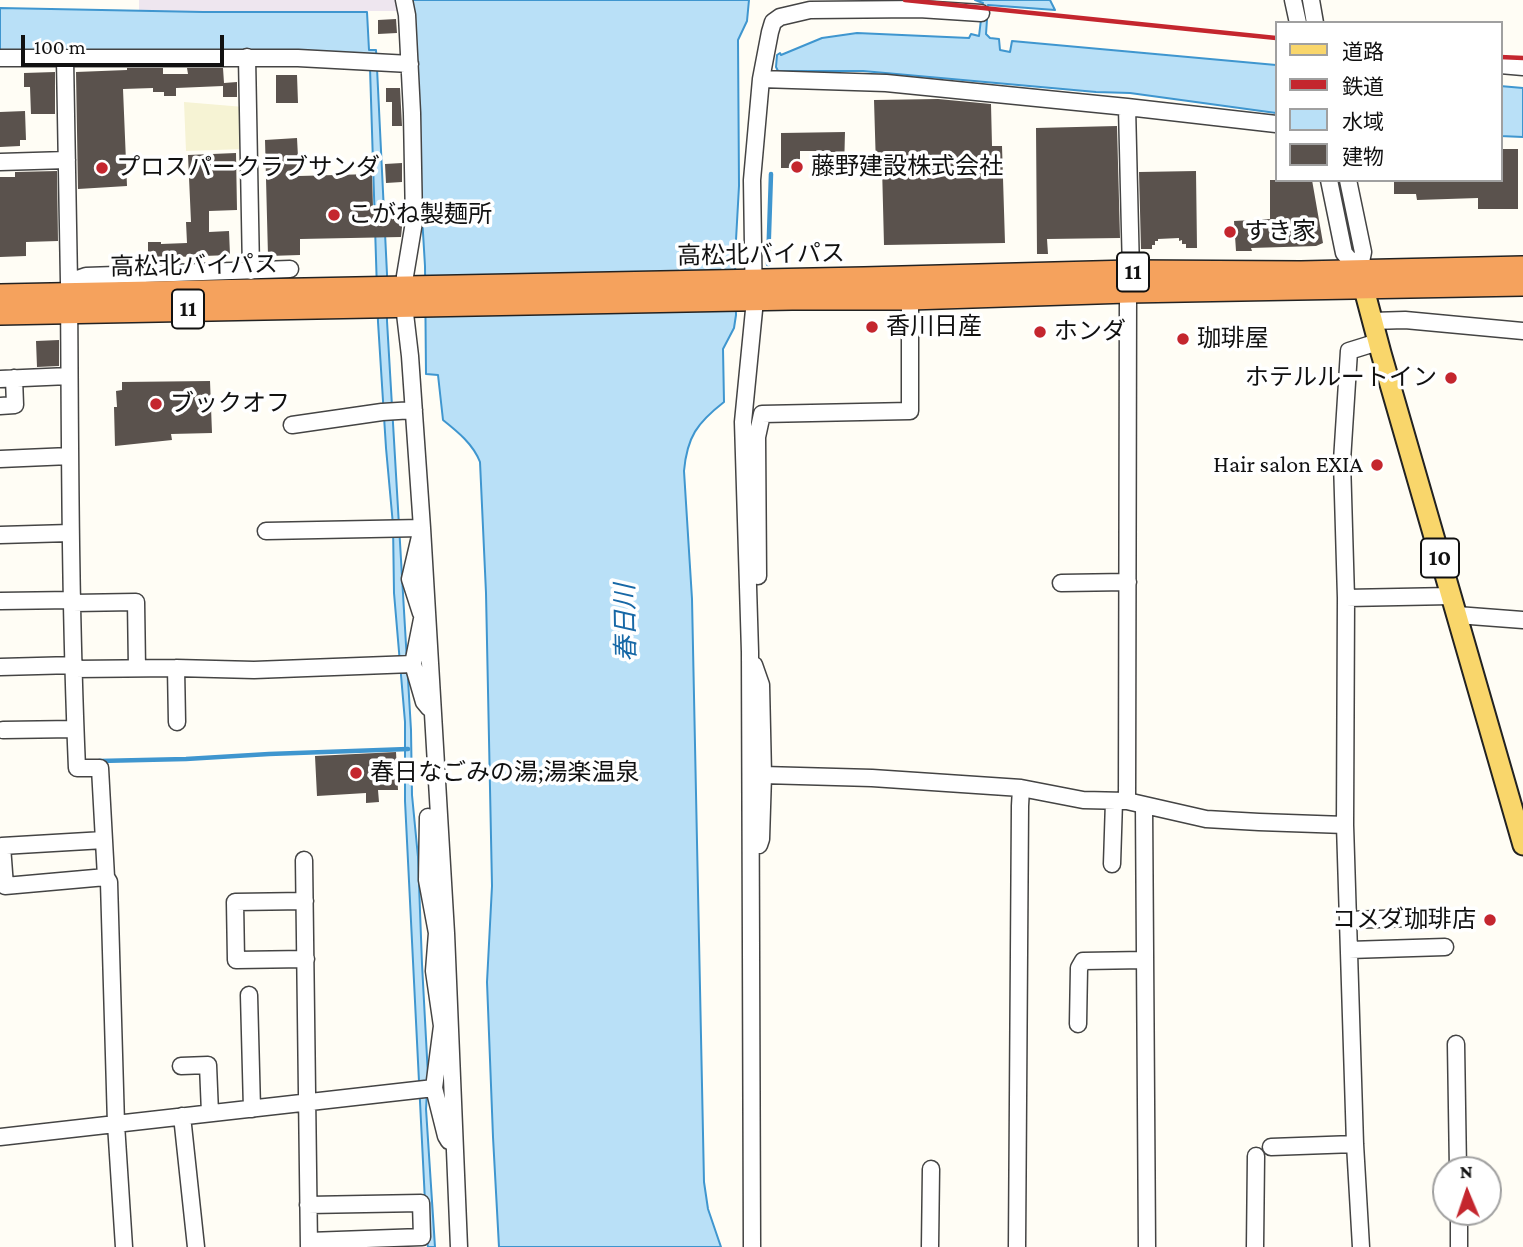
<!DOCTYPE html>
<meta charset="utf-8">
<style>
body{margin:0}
#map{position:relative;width:1523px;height:1247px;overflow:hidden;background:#fffdf5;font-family:"Crimson Pro","Noto Sans JP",serif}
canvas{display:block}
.legend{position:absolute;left:1275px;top:21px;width:228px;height:161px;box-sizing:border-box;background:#fff;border:2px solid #a0a0a0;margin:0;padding:9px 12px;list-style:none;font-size:21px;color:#111}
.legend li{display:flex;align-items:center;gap:14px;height:35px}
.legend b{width:35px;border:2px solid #a0a0a0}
.north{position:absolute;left:1432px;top:1156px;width:70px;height:70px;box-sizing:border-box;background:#fff;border:2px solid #a0a0a0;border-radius:50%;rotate:358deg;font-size:19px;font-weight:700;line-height:28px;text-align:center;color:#111}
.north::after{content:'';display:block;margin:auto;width:24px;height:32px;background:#c4262e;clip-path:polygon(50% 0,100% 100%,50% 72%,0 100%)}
.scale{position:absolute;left:21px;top:35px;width:203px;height:32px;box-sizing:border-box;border:4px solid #111;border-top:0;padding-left:9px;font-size:21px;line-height:24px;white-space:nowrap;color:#111;-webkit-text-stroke:5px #fff;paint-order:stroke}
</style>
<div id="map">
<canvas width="1523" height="1247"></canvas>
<ul class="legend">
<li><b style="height:9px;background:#f9d66b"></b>道路</li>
<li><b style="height:9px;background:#c4262e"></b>鉄道</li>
<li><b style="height:19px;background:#b9e0f7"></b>水域</li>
<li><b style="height:19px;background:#5a524d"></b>建物</li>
</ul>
<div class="north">N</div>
<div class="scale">100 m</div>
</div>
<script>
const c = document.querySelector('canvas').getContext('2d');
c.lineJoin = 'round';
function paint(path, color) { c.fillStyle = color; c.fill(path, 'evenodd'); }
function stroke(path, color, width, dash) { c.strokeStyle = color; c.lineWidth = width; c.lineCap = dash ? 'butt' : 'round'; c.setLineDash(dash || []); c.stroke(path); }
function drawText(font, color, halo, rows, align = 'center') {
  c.font = font + ' "Crimson Pro","Noto Sans JP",serif'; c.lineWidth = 7; c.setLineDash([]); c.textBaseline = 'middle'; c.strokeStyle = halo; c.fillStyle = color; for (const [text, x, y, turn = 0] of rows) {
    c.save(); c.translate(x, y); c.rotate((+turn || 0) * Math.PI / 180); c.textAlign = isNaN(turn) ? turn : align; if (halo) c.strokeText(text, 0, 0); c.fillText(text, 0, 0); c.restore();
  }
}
const industrial = new Path2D(`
 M 139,0 L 401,0 L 404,11 L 139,11 Z`);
const farmland = new Path2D(`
 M 184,102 L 244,107 L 245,149 L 186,151 Z`);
const water = new Path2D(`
 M 409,0 L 749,0 L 747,21 L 738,40 L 739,186 L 735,258 L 736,315 L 734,328 L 723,349 L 724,402 C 697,423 687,437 684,471 L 692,599 L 704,1182 L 708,1209 L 721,1247 L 499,1247 L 493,1137 L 487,982 L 492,886 L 486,593 L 480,462 C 473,444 458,432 443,420 L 438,375 L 426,374 L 425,266 Z
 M 975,0 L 1050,0 L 1055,10 L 988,5 L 986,34 L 990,38 L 999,39 L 1000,50 L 1010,52 L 1012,41 L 1276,65 L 1276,113 L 1130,93 L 1096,92 L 863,71 L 778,71 L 776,67 L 777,55 L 780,53 L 781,55 L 822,38 L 857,33 L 969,38 L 971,34 L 979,36 L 983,3 Z
 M 0,8 L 203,12 L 367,12 L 369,50 L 376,50 L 377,68 L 387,274 L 387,321 L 411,730 L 412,795 L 418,857 L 422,964 L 428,1076 L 426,1109 L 435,1247 L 428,1247 L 427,1242 L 405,801 L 405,722 L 394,593 L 393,525 L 386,448 L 378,322 L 370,68 L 360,53 L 0,51 Z
 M 1500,86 L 1523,88 L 1523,137 L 1500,136 Z`);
const stream = new Path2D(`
 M 768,264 L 771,174
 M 99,761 L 186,759 L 269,754 L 408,749`);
const building = new Path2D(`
 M 396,19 L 397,33 L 378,34 L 378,20 Z
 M 127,68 L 163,68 L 163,74 L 188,74 L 187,68 L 223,68 L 224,83 L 237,82 L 237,97 L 223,97 L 223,86 L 176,88 L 176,96 L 164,96 L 164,92 L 153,92 L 153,88 L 123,89 L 127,186 L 78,189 L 76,72 L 127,70 Z
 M 55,72 L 55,114 L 31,114 L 30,87 L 24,87 L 24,73 Z
 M 276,75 L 297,75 L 298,103 L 276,103 Z
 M 386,88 L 400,88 L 402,126 L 392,126 L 392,102 L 386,102 Z
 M 938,99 L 991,104 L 992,146 L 1002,146 L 1005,243 L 884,245 L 882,166 L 876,167 L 874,100 Z
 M 25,111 L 26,140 L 20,140 L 20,146 L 0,147 L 0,112 Z
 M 1117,126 L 1120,238 L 1047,239 L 1048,254 L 1037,254 L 1036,128 Z
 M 845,132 L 844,171 L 825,171 L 825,151 L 800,151 L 800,168 L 781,168 L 781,133 Z
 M 297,138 L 299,176 L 372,174 L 373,208 L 402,208 L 402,227 L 401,237 L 300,239 L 300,255 L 268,256 L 265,140 Z
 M 1500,149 L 1518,149 L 1518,209 L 1478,209 L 1478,198 L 1417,200 L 1416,194 L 1394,194 L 1394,180 L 1500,180 Z
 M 236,153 L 237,210 L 209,211 L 209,232 L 229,231 L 230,255 L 177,257 L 177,260 L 148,263 L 148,242 L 161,242 L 161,244 L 187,243 L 186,222 L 191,222 L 188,155 Z
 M 402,163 L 402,182 L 386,183 L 385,164 Z
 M 57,171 L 58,241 L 26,242 L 26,256 L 0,257 L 0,177 L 15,177 L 15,172 Z
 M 1196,171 L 1197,248 L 1186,248 L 1186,244 L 1182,244 L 1182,240 L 1179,241 L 1179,238 L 1158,239 L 1158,241 L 1155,241 L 1155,245 L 1152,245 L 1152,249 L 1141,249 L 1139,172 Z
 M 1270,180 L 1312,180 L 1323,243 L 1316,246 L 1251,248 L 1252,251 L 1236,251 L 1234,221 L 1270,219 Z
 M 59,340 L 59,366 L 37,367 L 36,341 Z
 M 210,381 L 212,433 L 171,434 L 172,440 L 115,446 L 114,407 L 117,407 L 116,391 L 122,390 L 122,382 Z
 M 396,752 L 398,790 L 378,790 L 379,802 L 366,803 L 366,793 L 317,796 L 315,756 Z`);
const minor = new Path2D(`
 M 404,0 L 407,15 L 412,113 L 414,222 L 405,276 L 404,305 L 410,356 L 422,528 L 446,933 L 459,1247
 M 1293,0 L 1298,23
 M 1311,0 L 1315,23
 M 247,57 L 251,271
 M 0,58 L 298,58 L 410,64
 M 65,59 L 69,282
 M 1500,65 L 1523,67
 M 761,79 L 886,83 L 1127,107 L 1276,124
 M 1127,107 L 1131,272
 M 0,162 L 67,160
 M 1329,180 L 1344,253 L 1359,271
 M 1348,180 L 1363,252 L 1359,271
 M 1372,321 L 1405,320 L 1523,331
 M 0,379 L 69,376
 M 0,406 L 15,405 L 14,378
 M 292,425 L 382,412 L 414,410
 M 0,459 L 70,456
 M 266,531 L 422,528 L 410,579 L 421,613
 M 0,535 L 70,533
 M 758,576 L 757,437 L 762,414 L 910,411 L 910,298
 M 1061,583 L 1128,582
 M 1346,598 L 1342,461 L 1349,351 L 1378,342
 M 0,601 L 73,600
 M 73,603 L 136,602 L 137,668
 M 1457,615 L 1523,620
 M 422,619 L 413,664 L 424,702 L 429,708
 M 754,665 L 761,685 L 763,775
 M 0,667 L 75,665
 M 176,668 L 177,722
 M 74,669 L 176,668 L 254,670 L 413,664
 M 3,730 L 75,729
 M 1127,801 L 1128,291
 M 1144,805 L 1147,1247
 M 428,817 L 427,880 L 437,933 L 441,933
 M 1345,825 L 1346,598 L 1451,596
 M 104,840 L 2,846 L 5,886 L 106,877
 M 759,845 L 761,839 L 763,775 L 872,778 L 1021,788 L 1083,800 L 1127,801 L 1206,819 L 1259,822 L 1345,825 L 1355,1144 L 1361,1247
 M 304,860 L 309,1247
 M 1112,864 L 1114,801
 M 305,901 L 235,902 L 236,960 L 306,959
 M 1348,920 L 1443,917
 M 437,933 L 434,971 L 442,1026 L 434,1088 L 446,1136 L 449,1141
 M 1349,950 L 1445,947
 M 249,995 L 252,1109
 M 1078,1024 L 1079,968 L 1083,961 L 1145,960
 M 1456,1044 L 1458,1170
 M 181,1066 L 208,1065 L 210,1113
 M 182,1116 L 196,1247
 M 0,1137 L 434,1088
 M 1271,1147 L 1355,1144
 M 308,1205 L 421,1203 L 422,1237 L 309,1241
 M 1459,1212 L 1459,1247
 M 124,1247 L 116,1124 L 109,882 L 106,877 L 100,768 L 77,768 C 70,606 70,444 69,282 L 86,276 L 290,269
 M 752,1247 L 750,652 L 743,422 L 754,310 L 752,180 L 761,79 L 770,32 L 773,22 L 780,17 L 810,10 L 919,9 L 981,13
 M 930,1247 L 931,1169
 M 1017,1247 L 1020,806 L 1021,788
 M 1255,1247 L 1256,1156`);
const major = new Path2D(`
 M 1360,274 L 1381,353 L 1523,845`);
const highway = new Path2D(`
 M 0,296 L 864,279 L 1131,272 L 1301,273 L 1523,268
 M 0,313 L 792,298 L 910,298 L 1128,291 L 1523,284`);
const rail = new Path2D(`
 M 905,0 L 1276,38
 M 1500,57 L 1523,58`);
const markers = [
 [797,167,7,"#c4262e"],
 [102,168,7,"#c4262e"],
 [334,215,7,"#c4262e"],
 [1230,232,7,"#c4262e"],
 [872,327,7,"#c4262e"],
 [1040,332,7,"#c4262e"],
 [1183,339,7,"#c4262e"],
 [1451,378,7,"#c4262e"],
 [156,404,7,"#c4262e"],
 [1377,465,7,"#c4262e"],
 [356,773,7,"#c4262e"],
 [1490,920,7,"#c4262e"]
];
const shields = [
 [1133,272,32],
 [188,309,32],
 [1440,558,38]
];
const shieldNames = [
 ["11",1133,272],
 ["11",188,309],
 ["10",1440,558]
];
const poiNames = [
 ["藤野建設株式会社",811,167],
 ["プロスパークラブサンダ",116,168],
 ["こがね製麺所",348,215],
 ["すき家",1244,232],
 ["香川日産",886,327],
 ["ホンダ",1054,332],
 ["珈琲屋",1197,339],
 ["ホテルルートイン",1437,378,"right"],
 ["ブックオフ",170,404],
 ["Hair salon EXIA",1363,465,"right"],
 ["春日なごみの湯;湯楽温泉",370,773],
 ["コメダ珈琲店",1476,920,"right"]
];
const streetNames = [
 ["高松北バイパス",761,255,-1],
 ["高松北バイパス",194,266,-1]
];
const waterNames = [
 ["春日川",626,623,-91]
];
paint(industrial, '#eee6ef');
paint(farmland, '#f6f3d4');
paint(water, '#b9e0f7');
stroke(water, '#3f96cf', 2);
stroke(stream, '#3f96cf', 4.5);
paint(building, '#5a524d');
stroke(minor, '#444', 19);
stroke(major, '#222', 23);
stroke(highway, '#222', 26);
stroke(minor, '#fff', 16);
stroke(major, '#f9d66b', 19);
stroke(highway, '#f5a25d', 23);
stroke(rail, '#c4262e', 4.5);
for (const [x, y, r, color] of markers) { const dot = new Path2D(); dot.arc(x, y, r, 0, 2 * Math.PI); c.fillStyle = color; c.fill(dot); stroke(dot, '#fff', 2.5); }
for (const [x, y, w] of shields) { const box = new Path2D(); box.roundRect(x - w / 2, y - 19.5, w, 39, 5); c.fillStyle = '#fff'; c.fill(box); stroke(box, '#111', 2); }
drawText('bold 23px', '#111', null, shieldNames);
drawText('24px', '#111', '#fff', poiNames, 'left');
drawText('24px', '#111', '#fff', streetNames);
drawText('italic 26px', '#1768a6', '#fff', waterNames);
</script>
